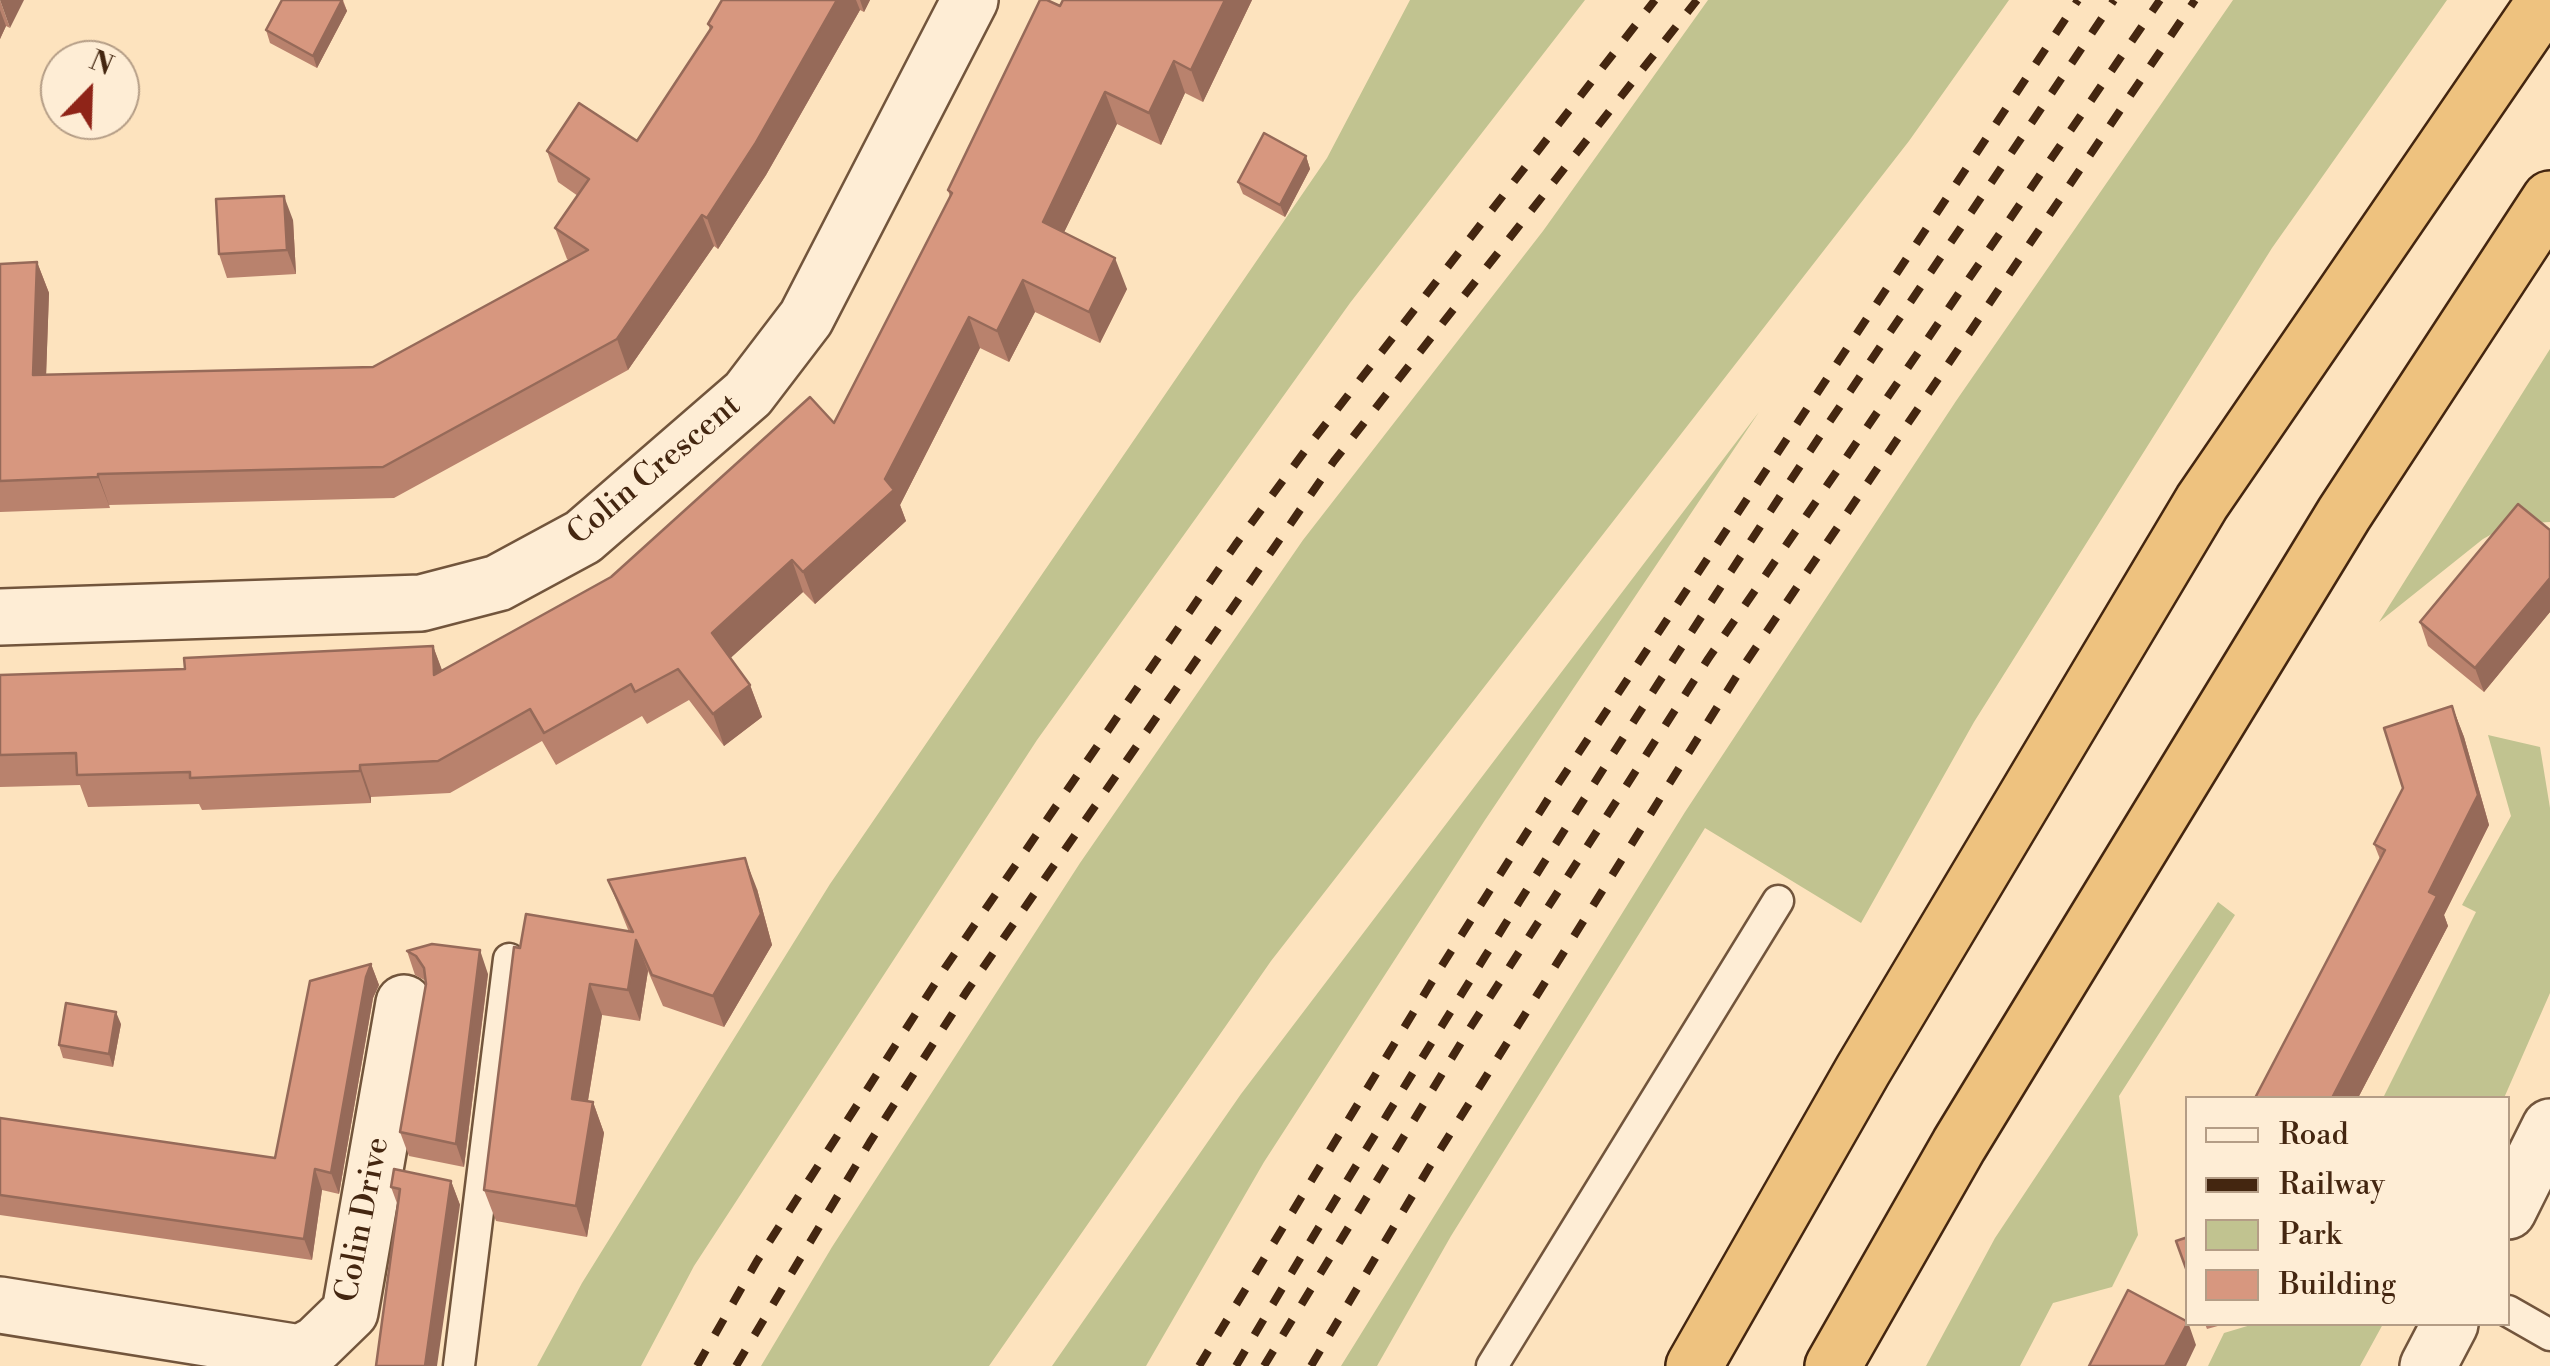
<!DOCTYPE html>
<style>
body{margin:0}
#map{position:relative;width:2550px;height:1366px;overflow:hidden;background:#fde3be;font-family:"Libre Bodoni",serif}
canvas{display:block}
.legend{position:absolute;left:2185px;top:1096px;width:325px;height:230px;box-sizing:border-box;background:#feedd5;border:2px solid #b49d86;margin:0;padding:12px 18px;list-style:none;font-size:30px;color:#442610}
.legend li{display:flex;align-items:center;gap:20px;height:50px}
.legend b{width:50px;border:2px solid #b49d86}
.north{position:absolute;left:40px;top:40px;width:100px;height:100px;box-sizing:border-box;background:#feedd5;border:2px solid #b49d86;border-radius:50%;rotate:23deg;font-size:28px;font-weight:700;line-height:40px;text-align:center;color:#442610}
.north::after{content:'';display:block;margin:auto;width:35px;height:45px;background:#8f2418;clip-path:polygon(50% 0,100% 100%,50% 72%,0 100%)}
</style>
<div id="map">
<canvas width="2550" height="1366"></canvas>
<ul class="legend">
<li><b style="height:12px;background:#feedd5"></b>Road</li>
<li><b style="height:12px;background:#442610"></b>Railway</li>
<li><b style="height:28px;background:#c1c390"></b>Park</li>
<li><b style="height:28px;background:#d7977f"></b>Building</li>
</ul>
<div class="north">N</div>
</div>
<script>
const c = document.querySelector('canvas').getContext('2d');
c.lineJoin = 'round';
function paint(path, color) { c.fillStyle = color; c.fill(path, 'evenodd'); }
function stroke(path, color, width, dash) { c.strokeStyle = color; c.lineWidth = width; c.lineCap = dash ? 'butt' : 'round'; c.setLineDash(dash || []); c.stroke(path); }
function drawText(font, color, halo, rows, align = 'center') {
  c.font = font + ' "Libre Bodoni",serif'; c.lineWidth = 9; c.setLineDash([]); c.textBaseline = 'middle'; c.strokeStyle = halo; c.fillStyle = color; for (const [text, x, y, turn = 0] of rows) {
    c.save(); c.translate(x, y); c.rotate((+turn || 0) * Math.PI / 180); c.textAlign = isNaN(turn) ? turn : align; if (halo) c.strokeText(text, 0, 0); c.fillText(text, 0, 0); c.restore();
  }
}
const green = new Path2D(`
 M 1410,0 L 1585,0 L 1350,303 L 1037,740 L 694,1266 L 641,1366 L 537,1366 L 582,1283 L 830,884 L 1327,158 Z
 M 1708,0 L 2009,0 L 1909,141 L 1271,961 L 989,1366 L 761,1366 L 832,1247 L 1080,863 L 1303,540 L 1543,231 Z
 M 2233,0 L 2447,0 L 2272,248 L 1974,722 L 1861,923 L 1705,828 L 1451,1236 L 1377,1366 L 1341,1366 L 1685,812 L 1956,401 Z
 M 2550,349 L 2550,522 L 2510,524 L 2483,539 L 2379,622 Z
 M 1759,412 L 1485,820 L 1264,1162 L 1146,1366 L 1052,1366 L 1241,1094 Z
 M 2488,735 L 2540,747 L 2550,808 L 2550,993 L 2504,1098 L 2383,1098 L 2476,912 L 2462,905 L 2511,816 Z
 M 2218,902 L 2235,915 L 2119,1096 L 2138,1235 L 2112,1287 L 2053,1303 L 2020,1366 L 1926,1366 L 1995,1238 Z
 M 2254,1324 L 2383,1324 L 2360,1366 L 2208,1366 L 2224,1333 Z`);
const service = new Path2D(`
 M 2508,1311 L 2550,1335
 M 459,1366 L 509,959
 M 1492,1366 L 1778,901`);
const minor = new Path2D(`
 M 0,617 L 421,603 L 498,583 L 583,537 L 748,394 L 806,318 L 970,0
 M 2508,1211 L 2550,1127
 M 0,1305 L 300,1353 L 317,1344 L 350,1312 L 404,1003
 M 2428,1366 L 2450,1324`);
const motorway = new Path2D(`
 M 1694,1366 L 1863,1070 L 2202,502 L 2546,0
 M 1833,1366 L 1959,1145 L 2344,514 L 2550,199`);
const rail = new Path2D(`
 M 697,1366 L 757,1261 L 945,968 L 1236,544 L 1307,448 L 1655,0
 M 736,1366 L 870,1142 L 967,991 L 1334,461 L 1697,0
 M 1199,1366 L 1436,975 L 1548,799 L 2078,0
 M 1236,1366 C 1423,1050 1619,739 1822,433 C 1919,289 2017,145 2114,0
 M 1264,1366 L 1470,1028 L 1708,659 L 2160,0
 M 1311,1366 L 1430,1166 L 1738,674 L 2195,0`);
const wall = new Path2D(`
 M 0,0 L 10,28 L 6,26 L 0,39 Z
 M 282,0 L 343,0 L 347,11 L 317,68 L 270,43 L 266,30 Z
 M 722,0 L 870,0 L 864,12 L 860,10 L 766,175 L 718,249 L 714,246 L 628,370 L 394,498 L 109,505 L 110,508 L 0,512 L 0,264 L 37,262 L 49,293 L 46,375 L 373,367 L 569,261 L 567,259 L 555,228 L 578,196 L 558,182 L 547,151 L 637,141 L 710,30 L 708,24 Z
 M 1252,0 L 1203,102 L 1185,93 L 1161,145 L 1117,124 L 1064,232 L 1127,289 L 1100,343 L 1035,312 L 1009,362 L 980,348 L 900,505 L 906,521 L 815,604 L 803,592 L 730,658 L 750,685 L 762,717 L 724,746 L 689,700 L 647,724 L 642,716 L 556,765 L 542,741 L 450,793 L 371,797 L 371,803 L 202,810 L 199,804 L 88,807 L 80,785 L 0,787 L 0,675 L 185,669 L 433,646 L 442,671 L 611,577 L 834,423 L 950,197 L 948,190 L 1060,6 Z
 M 1306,156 L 1310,169 L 1285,217 L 1243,194 L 1238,182 Z
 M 293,220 L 296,274 L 227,278 L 219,254 Z
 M 2550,530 L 2550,612 L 2484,692 L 2428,646 L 2420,622 Z
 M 2452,706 L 2464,737 L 2489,825 L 2444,915 L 2448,926 L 2358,1098 L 2255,1098 L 2380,859 L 2374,844 Z
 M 608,880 L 757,889 L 772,945 L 724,1027 L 663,1006 L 648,971 L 640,1021 L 602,1015 L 588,1101 L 593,1102 L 604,1133 L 587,1237 L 496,1221 L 484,1190 L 520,948 L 629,932 Z
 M 407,951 L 488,974 L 464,1167 L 409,1156 L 400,1132 L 426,981 L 415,975 Z
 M 371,964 L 379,985 L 373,998 L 339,1194 L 322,1190 L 312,1260 L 0,1215 L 0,1118 L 275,1158 Z
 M 121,1024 L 113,1067 L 63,1058 L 59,1045 Z
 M 451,1181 L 460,1205 L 398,1206 L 391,1187 Z
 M 2205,1324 L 2225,1324 L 2207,1329 Z`);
const shadedWall = new Path2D(`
 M 0,0 L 24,0 L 10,28 Z
 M 342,0 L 347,11 L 317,68 L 313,56 Z
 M 837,0 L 856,0 L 860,10 L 766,175 L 718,249 L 707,218 Z
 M 860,0 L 870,0 L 864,12 Z
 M 1225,0 L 1252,0 L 1203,102 L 1191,70 Z
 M 0,10 L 6,26 L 0,39 Z
 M 1174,61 L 1185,93 L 1161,145 L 1149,113 Z
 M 1105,92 L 1117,124 L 1054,253 L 1043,222 Z
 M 1306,156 L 1310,169 L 1285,217 L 1280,205 Z
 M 284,196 L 293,220 L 296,274 L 287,250 Z
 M 702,215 L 714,246 L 628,370 L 617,339 Z
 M 1115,258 L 1127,289 L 1100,343 L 1089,312 Z
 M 37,262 L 49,293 L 45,406 L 33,375 Z
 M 1023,280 L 1035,312 L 1009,362 L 997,331 Z
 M 969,317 L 980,348 L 900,505 L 906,521 L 815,604 L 803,572 L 885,479 Z
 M 98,474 L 109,505 L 110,508 L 98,477 Z
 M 792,560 L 803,592 L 723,665 L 712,633 Z
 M 2550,578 L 2550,612 L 2484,692 L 2475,668 Z
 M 433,646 L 445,678 L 434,675 Z
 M 750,685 L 762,717 L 724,746 L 713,714 Z
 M 2452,706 L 2464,737 L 2489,825 L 2444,915 L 2448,926 L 2358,1098 L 2332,1098 L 2429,892 Z
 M 360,765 L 371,797 L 371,803 L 360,771 Z
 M 745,858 L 757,889 L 772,945 L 724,1027 L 713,996 Z
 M 636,940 L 648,971 L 640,1021 L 628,990 Z
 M 480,950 L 488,974 L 464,1167 L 456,1144 Z
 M 371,964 L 379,985 L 373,998 L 339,1194 L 331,1173 L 366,977 Z
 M 590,984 L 602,1015 L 583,1130 L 572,1099 Z
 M 116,1012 L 121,1024 L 113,1067 L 109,1054 Z
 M 593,1102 L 604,1133 L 587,1237 L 576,1206 Z
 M 315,1169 L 322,1190 L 312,1260 L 304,1239 Z
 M 451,1181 L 460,1205 L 437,1366 L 425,1366 Z
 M 2188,1322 L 2196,1345 L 2186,1366 L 2165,1366 Z`);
const building = new Path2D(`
 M 282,0 L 342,0 L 313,56 L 266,30 Z
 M 722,0 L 837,0 L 755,144 L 707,218 L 702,215 L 617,339 L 383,467 L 98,474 L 98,477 L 0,481 L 0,264 L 37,262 L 33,375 L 373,367 L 588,250 L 555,228 L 589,179 L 547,151 L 579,103 L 637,141 L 712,27 L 708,24 Z
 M 1040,0 L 1047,0 L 1060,6 L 1063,0 L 1225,0 L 1191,70 L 1174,61 L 1149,113 L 1105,92 L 1043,222 L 1115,258 L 1089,312 L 1023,280 L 997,331 L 969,317 L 885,479 L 894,490 L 803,572 L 792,560 L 712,633 L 750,685 L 713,714 L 678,669 L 635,692 L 631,684 L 544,733 L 530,709 L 438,761 L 360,765 L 360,771 L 190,778 L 190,772 L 77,775 L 76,753 L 0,755 L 0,675 L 185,669 L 184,658 L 433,646 L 434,675 L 611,577 L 810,397 L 834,423 L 952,193 L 948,190 Z
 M 1264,133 L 1306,156 L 1280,205 L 1238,182 Z
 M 284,196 L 287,250 L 219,254 L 216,199 Z
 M 2518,504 L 2550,530 L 2550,578 L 2475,668 L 2420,622 Z
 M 2452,706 L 2478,795 L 2429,892 L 2437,896 L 2332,1098 L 2255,1098 L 2385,850 L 2374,844 L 2403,788 L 2384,728 Z
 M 745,858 L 761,914 L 713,996 L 652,975 L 636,940 L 628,990 L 590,984 L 572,1099 L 593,1102 L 576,1206 L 484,1190 L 514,947 L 520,948 L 526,914 L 633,932 L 608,880 Z
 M 432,944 L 480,950 L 456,1144 L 400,1132 L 426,984 L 424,968 L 416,956 L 407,951 Z
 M 371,964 L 366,977 L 331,1173 L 315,1169 L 304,1239 L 0,1195 L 0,1118 L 275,1158 L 310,981 Z
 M 66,1003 L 116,1012 L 109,1054 L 59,1045 Z
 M 394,1169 L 451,1181 L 425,1366 L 376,1366 L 400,1189 L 391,1187 Z
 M 2188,1237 L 2188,1274 L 2176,1241 Z
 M 2128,1290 L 2188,1322 L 2165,1366 L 2089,1366 Z`);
const streetNames = [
 ["Colin Crescent",655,471,-40],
 ["Colin Drive",364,1220,-79]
];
paint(green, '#c1c390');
stroke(service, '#72553c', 35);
stroke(minor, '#72553c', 60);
stroke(motorway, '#442610', 60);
stroke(service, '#feedd5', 30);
stroke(minor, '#feedd5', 55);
stroke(motorway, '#eec27f', 55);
stroke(rail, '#442610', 8, [18, 18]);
paint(wall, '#b9826d');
paint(shadedWall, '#966a59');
paint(building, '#d7977f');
stroke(building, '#966a59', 2.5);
drawText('32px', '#442610', '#feedd5', streetNames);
</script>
